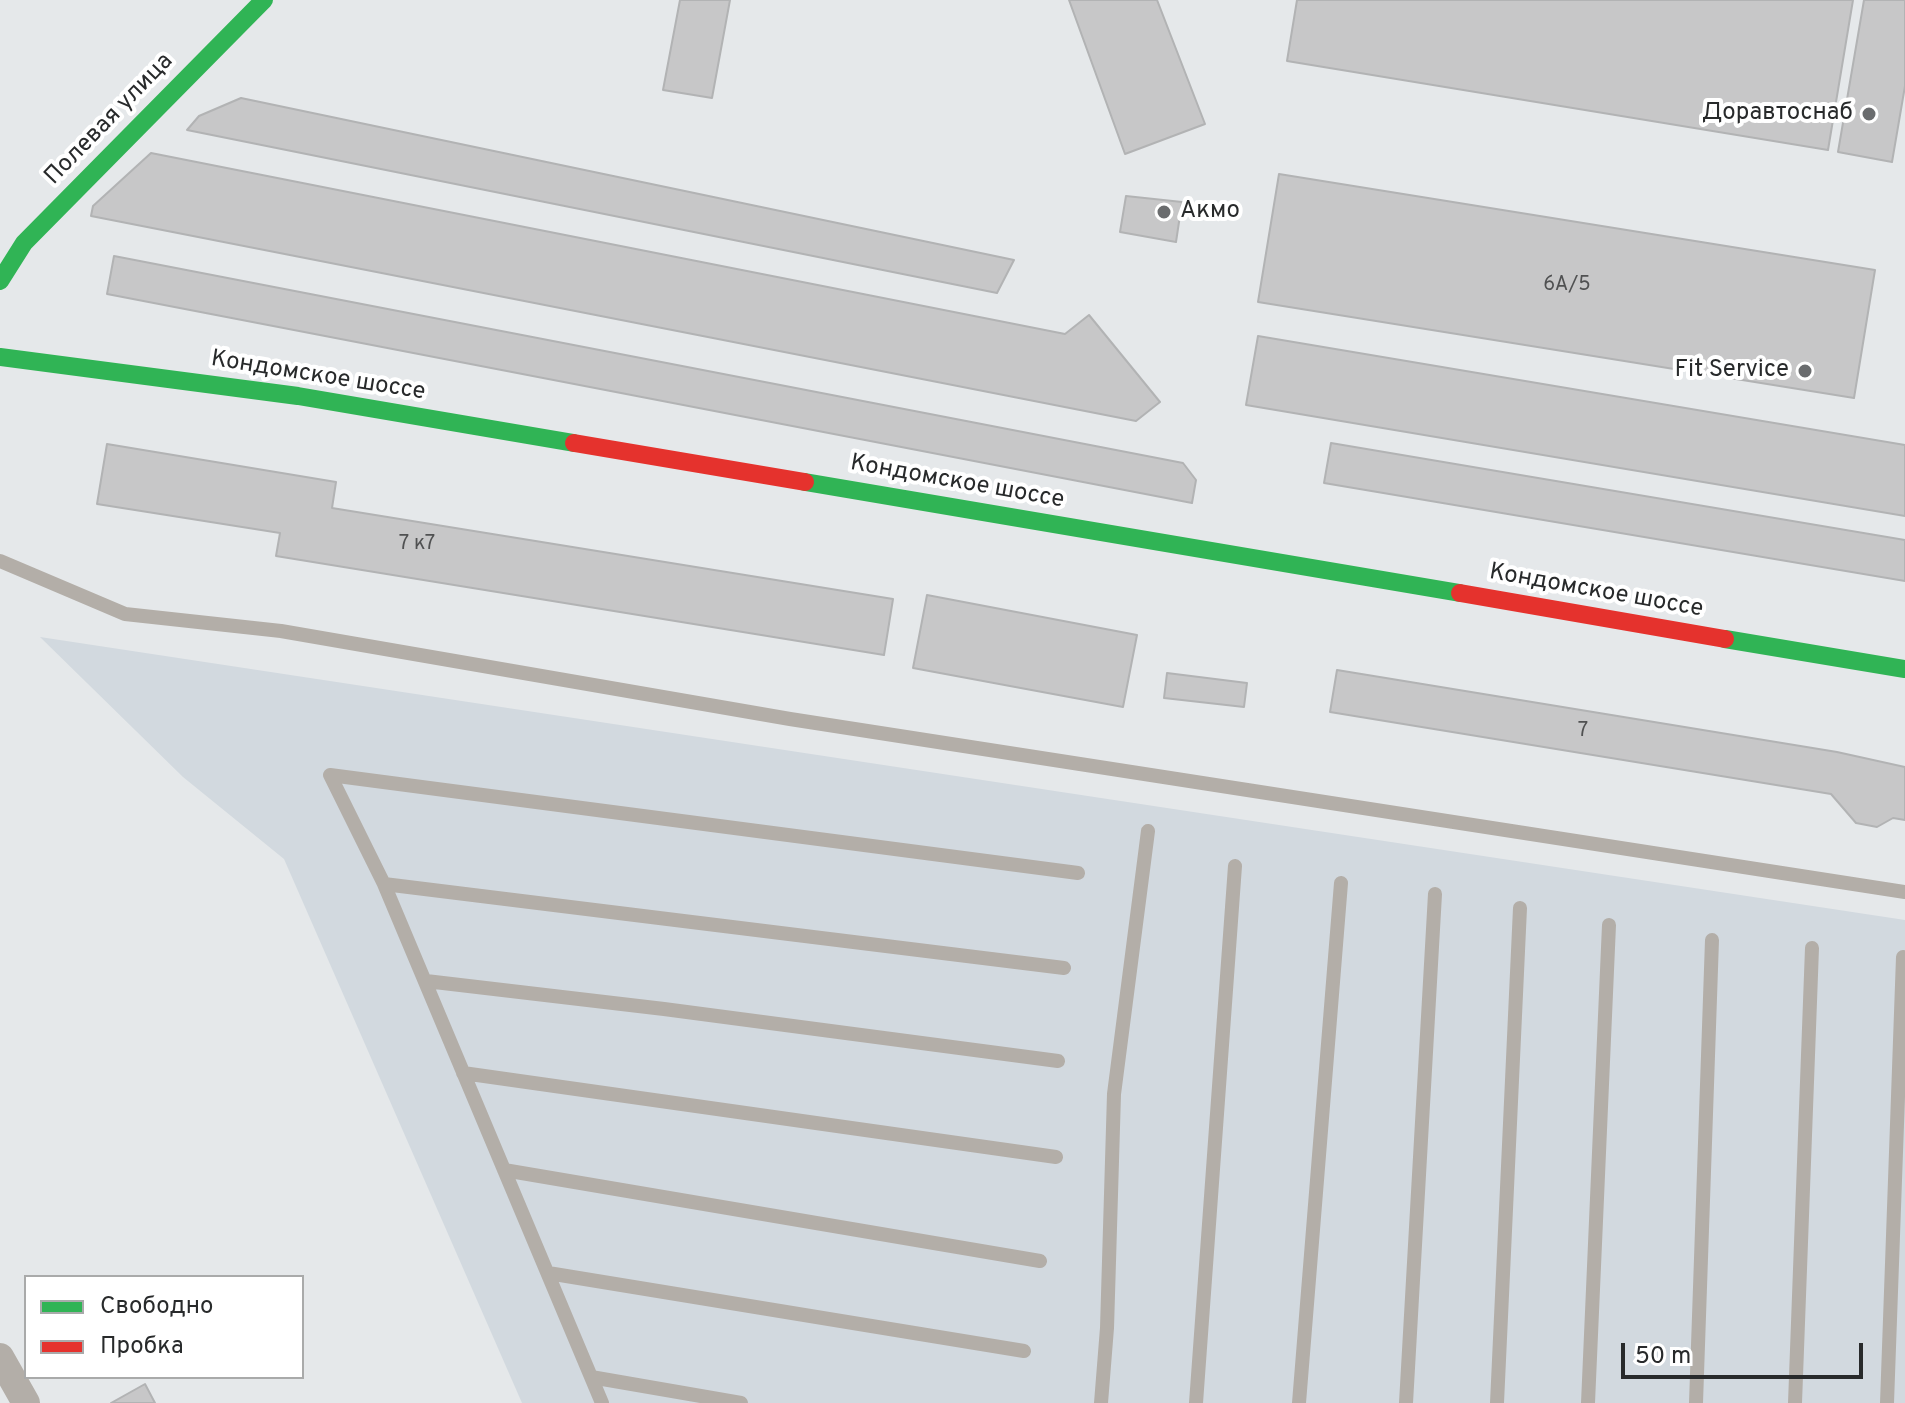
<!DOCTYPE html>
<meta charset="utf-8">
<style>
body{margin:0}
#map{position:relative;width:1905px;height:1403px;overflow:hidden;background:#e5e8ea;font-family:Overpass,sans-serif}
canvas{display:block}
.legend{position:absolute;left:24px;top:1275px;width:280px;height:104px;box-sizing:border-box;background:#fff;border:2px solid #a9aaaa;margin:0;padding:10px 14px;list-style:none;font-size:24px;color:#282a2b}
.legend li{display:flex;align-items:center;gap:16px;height:40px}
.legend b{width:40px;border:2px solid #a9aaaa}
.scale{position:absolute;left:1621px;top:1343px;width:242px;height:36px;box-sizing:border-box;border:4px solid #282a2b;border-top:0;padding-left:10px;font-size:24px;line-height:28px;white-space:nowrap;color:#282a2b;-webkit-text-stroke:6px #fff;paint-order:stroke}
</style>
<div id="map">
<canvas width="1905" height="1403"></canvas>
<ul class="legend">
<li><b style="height:10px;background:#30b455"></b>Свободно</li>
<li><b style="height:10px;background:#e5322d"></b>Пробка</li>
</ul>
<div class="scale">50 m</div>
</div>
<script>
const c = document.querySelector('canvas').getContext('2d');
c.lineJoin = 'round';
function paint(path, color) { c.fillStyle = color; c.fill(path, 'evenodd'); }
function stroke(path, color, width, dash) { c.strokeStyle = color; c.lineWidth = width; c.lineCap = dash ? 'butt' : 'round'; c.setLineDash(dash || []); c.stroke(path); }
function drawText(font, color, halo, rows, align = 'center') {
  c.font = font + ' Overpass,sans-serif'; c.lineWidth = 8; c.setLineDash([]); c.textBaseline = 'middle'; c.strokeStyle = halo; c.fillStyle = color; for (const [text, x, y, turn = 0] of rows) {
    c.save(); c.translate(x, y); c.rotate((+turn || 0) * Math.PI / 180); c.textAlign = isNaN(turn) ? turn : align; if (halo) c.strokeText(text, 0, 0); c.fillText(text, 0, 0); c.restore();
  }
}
const built = new Path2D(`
 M 40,637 L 1905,920 L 1905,1403 L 522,1403 L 284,859 L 183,777 Z`);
const building = new Path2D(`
 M 680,0 L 730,0 L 712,98 L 663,90 Z
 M 1069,0 L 1157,0 L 1205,124 L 1125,154 Z
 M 1297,0 L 1853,0 L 1828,150 L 1287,61 Z
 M 1864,0 L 1905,0 L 1905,86 L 1892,162 L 1838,152 Z
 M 241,98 L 1014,260 L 997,293 L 187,130 L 199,116 Z
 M 151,153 L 1065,334 L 1089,315 L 1160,402 L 1136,421 L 91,216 L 93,206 Z
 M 1279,174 L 1875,270 L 1854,398 L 1258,302 Z
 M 1126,196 L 1182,202 L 1176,242 L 1120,232 Z
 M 114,256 L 1183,463 L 1196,480 L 1192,503 L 107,294 Z
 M 1258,336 L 1905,445 L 1905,516 L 1246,405 Z
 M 1331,443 L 1905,540 L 1905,581 L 1324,483 Z
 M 107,444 L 336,482 L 332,508 L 893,599 L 884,655 L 276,556 L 280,533 L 97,504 Z
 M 927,595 L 1137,635 L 1123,707 L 913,668 Z
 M 1337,670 L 1837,752 L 1905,767 L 1905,820 L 1893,818 L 1877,827 L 1856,823 L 1831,794 L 1330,712 Z
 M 1167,673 L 1247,683 L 1244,707 L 1164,698 Z
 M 145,1384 L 155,1403 L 111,1403 Z`);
const lane = new Path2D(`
 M 0,561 L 125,614 L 281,631 L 790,719 L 1905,892
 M 384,884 L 1064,968
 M 426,981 L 664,1009 L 1058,1061
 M 463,1073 L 1056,1157
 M 504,1170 L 1040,1261
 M 548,1273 L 1024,1351
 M 591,1377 L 741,1403
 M 602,1403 L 384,884 L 330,775 L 1078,873
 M 1101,1403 L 1107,1328 L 1114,1094 L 1148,831
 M 1196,1403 L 1235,866
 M 1299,1403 L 1341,883
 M 1406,1403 L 1435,894
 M 1497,1403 L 1520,908
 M 1588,1403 L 1609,925
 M 1696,1403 L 1712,940
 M 1795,1403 L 1812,948
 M 1887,1403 L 1903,957`);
const street = new Path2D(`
 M 0,1357 L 26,1403`);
const fast = new Path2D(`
 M 0,281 L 24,243 L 264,0
 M 0,357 L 298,396 L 574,443
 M 805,482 L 1460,593
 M 1725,639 L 1905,669`);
const jam = new Path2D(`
 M 574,443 L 805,482
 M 1460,593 L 1725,639`);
const markers = [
 [1869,114,8,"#6a6c6e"],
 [1164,212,8,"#6a6c6e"],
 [1805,371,8,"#6a6c6e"]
];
const numberNames = [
 ["6А/5",1567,286],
 ["7 к7",417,545],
 ["7",1583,732]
];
const poiNames = [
 ["Доравтоснаб",1853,114],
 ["Акмо",1180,212,"left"],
 ["Fit Service",1789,371]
];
const streetNames = [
 ["Полевая улица",110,120,-46],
 ["Кондомское шоссе",318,377,9],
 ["Кондомское шоссе",957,483,10],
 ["Кондомское шоссе",1596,592,10]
];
paint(built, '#d2d9df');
paint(building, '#c7c7c8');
stroke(building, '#b2b3b4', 2);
stroke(lane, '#b3aea8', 14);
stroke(street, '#b3aea8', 28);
stroke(fast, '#30b455', 18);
stroke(jam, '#e5322d', 18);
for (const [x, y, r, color] of markers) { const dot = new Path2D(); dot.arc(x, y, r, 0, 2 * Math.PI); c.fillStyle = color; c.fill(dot); stroke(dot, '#fff', 3); }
drawText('20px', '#505152', null, numberNames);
drawText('24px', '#282a2b', '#fff', poiNames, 'right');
drawText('24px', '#282a2b', '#fff', streetNames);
</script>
